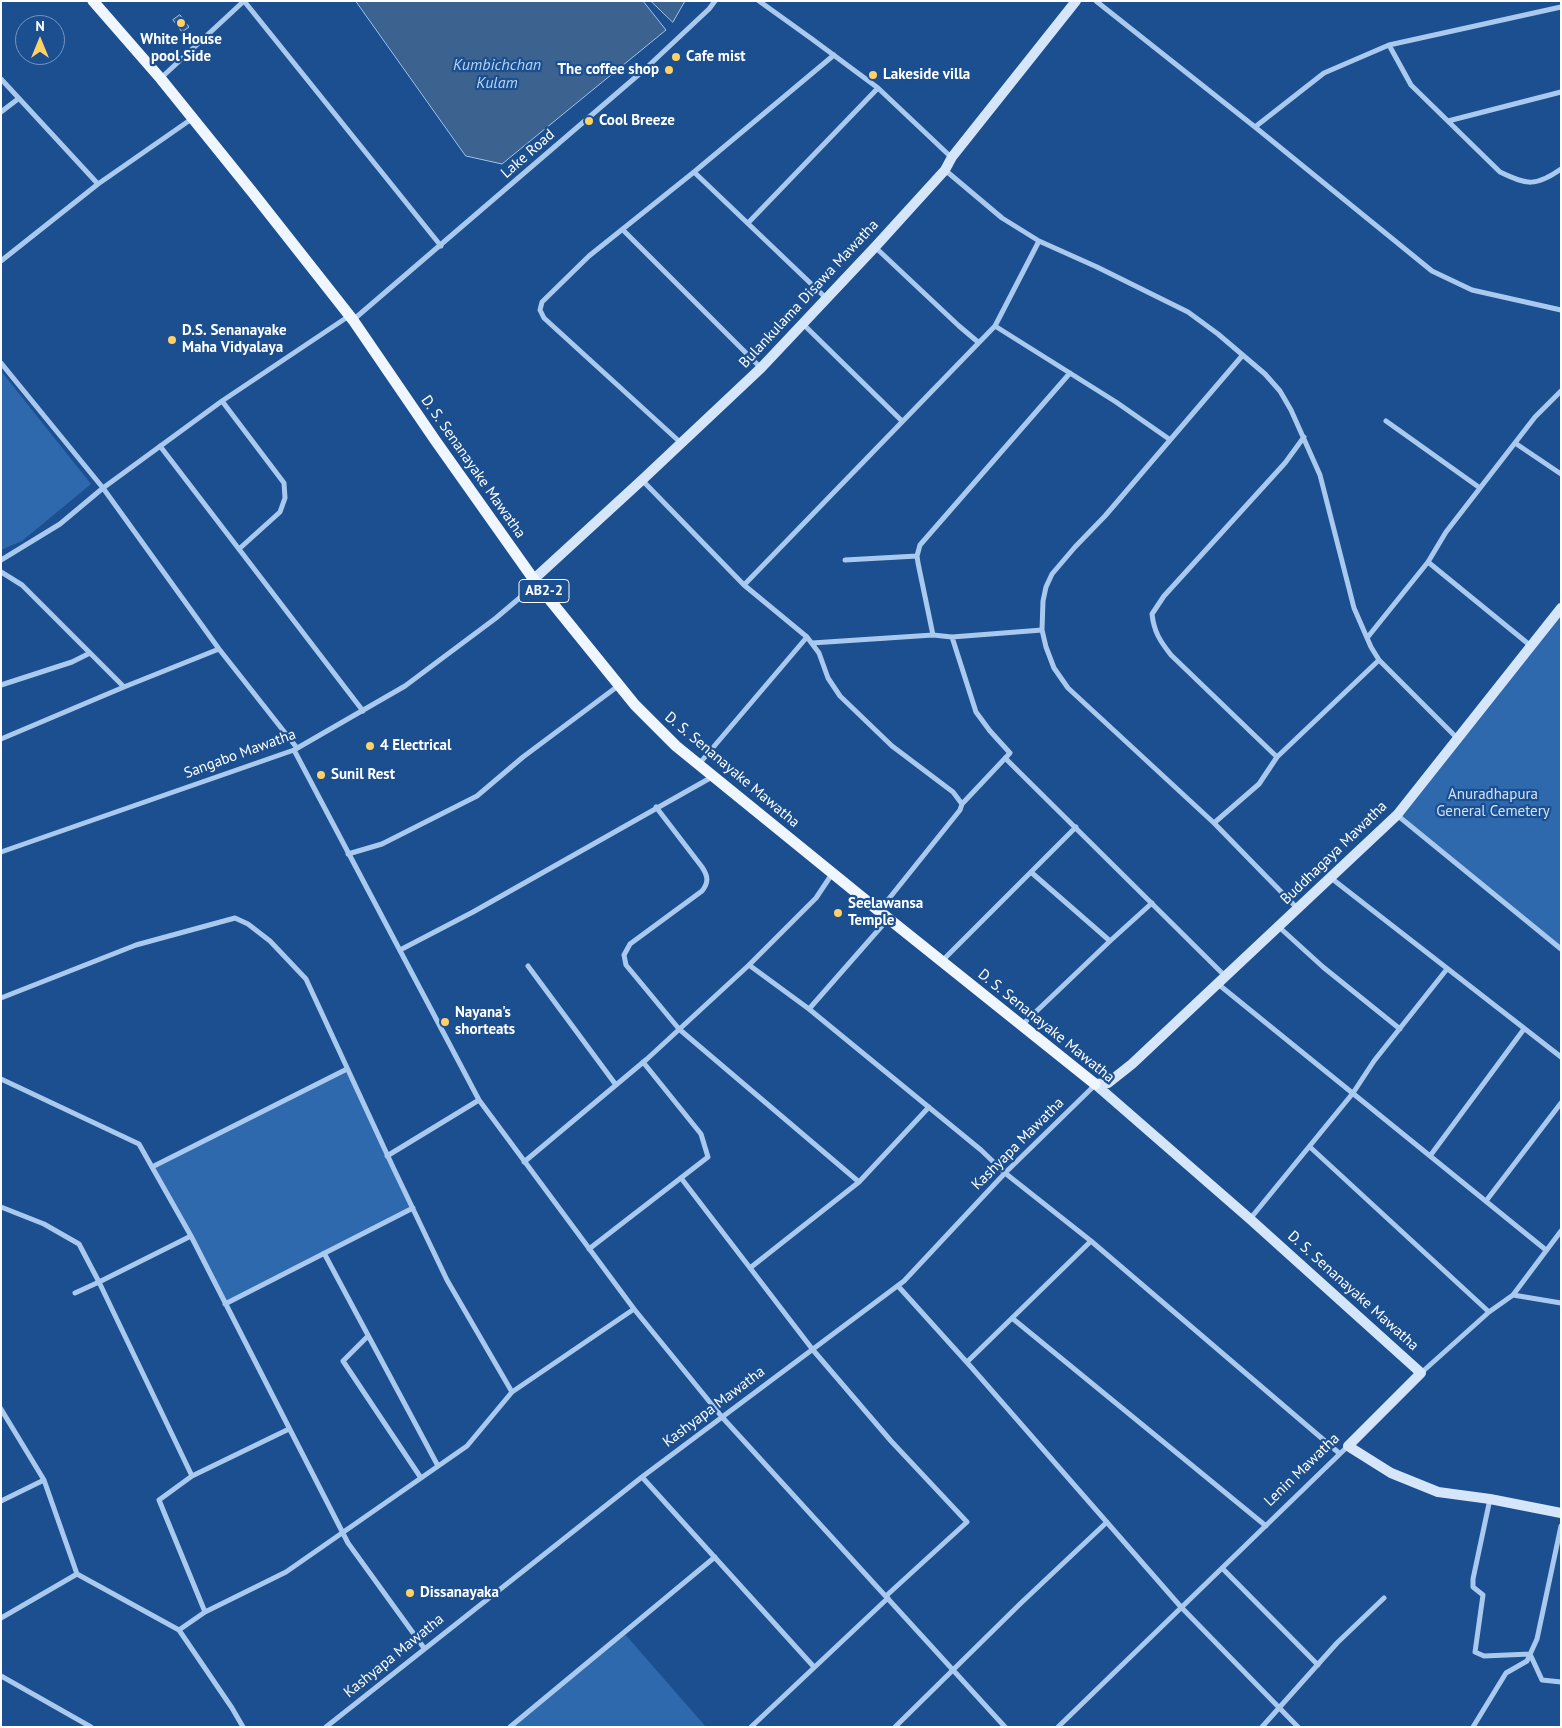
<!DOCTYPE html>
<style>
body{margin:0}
#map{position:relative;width:1562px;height:1728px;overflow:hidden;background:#1b4f8f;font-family:"PT Sans",sans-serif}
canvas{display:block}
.frame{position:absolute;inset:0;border:2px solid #fff;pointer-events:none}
.north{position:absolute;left:15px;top:15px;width:50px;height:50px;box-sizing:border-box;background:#1b4f8f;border:1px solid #7695bc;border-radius:50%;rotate:0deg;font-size:14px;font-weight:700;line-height:20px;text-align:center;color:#fff}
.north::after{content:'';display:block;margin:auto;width:18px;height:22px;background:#ffd166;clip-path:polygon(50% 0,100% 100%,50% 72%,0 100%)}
</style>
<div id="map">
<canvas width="1562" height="1728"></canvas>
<div class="frame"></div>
<div class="north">N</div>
</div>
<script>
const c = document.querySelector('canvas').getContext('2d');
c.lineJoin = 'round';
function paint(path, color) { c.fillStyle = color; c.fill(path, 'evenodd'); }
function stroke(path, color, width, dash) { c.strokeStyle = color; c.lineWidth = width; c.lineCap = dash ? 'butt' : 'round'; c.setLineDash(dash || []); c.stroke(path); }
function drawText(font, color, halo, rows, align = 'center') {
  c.font = font + ' "PT Sans",sans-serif'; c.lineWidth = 4.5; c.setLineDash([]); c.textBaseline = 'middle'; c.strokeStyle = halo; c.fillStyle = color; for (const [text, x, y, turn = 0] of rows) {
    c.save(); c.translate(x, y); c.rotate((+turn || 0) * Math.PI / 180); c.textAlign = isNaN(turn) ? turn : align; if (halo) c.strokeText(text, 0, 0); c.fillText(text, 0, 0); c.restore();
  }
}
const green = new Path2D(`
 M 1,371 L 91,484 L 22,541 L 1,550 Z
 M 1561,609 L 1561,947 L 1397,815 Z
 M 347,1069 L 413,1208 L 225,1304 L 152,1167 Z
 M 624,1633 L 706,1727 L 510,1727 Z`);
const water = new Path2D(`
 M 356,1 L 643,1 L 666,30 L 502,164 L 466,156 Z
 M 651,1 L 685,1 L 673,22 Z
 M 180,15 L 189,27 L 182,32 L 173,20 Z`);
const street = new Path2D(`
 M 244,1 L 441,246
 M 759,1 L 812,39 L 878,88 L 951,157
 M 1096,1 L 1255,127 L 1432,271 L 1472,290 L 1561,310
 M 1389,45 L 1411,85 L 1500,172 C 1527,185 1536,187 1561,169
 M 161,78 L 244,1
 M 1,79 L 98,184
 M 1,112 L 18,99
 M 1448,121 L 1561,92
 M 1255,127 L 1324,73 L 1389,45 L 1561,7
 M 945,170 L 1002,218 L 1039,241 L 1097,267 L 1188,312 L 1218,334 L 1265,374 L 1280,391 L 1291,410 L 1320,475 L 1354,608 L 1371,647 L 1379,660 L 1457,738
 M 694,172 L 827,299
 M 748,223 L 878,88
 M 623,230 L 761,368
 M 875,247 L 959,326 L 978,342
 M 1,261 L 98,184 L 193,118
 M 353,320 L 644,70 L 709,9 L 715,1
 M 803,324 L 902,421
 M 995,326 L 1116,402 L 1169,439
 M 1242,356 L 1105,516 L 1075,547 L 1052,574 L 1046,587 L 1043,601 L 1042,630 L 1046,647 L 1054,668 L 1068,688 L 1214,823 L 1297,908
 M 1,363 L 103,488 L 219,649 L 297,748
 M 222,401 L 284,483 L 285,498 L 280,512 L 239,549
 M 1386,421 L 1480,488
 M 681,443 L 544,318 L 540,310 L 542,302 L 589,256 L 694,172 L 834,55
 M 1515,443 L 1561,474
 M 160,446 L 363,711
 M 642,480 L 744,585 L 807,637 L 819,653 L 828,678 L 840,696 L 892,746 L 953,792 L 962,804 L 960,810 L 879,911
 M 1,560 L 60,524 L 103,488 L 222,401 L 349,316
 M 845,560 L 917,556
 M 1428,562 L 1531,646
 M 1,572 L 22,585 L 124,687 L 219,649
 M 744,585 L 995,326 L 1039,241
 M 933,635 L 918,563 L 917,556 L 920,545 L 1070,373
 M 952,637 L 976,712 L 990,731 L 1010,753 L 962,804
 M 1367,638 L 1428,562 L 1446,532 L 1535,417 L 1561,391
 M 812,643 L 933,635 L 952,637 L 1042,630
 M 1,685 L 72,662 L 90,653
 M 1,739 L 124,687
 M 294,750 L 479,1100 L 634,1309 L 722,1417 L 1005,1727
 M 1277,757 L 1171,655 C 1160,641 1154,632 1152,614 L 1164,596 L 1285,463 L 1304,437
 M 1005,758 L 1225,976
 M 699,764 L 807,637
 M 656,807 L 702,867 C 708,876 709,882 702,891 L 630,944 L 624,955 L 626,965 L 679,1029 L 859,1182
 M 1397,815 L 1561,949
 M 1214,823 L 1259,784 L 1277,757 L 1379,660
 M 1,852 L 294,750 L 405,686 L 496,618 L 536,584
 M 348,854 L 382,844 L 477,796 L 523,757 L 618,686
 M 1032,873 L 1110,941
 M 1331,878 L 1561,1057
 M 1279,927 L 1323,967 L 1400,1029
 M 400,950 L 473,912 L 712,777
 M 942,961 L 1076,827
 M 749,965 L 809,1009 L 981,1150 L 1005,1173 L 1091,1241 L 1339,1453
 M 528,966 L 616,1085
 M 1218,984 L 1546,1250
 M 1,998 L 136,945 L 235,918 L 248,924 L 270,941 L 306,979 L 392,1165 L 447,1280 L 512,1392
 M 809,1009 L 888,919
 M 1022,1025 L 1110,941 L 1152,903
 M 1,1079 L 139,1144 L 191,1236 L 348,1543 L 424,1648
 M 1310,1147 L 1489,1312
 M 387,1156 L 479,1100
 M 1430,1156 L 1524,1029
 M 524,1162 L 647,1059 L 749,965 L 816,898 L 832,874
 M 152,1167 L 347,1069
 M 681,1178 L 813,1350 L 891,1441 L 967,1522 L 886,1596
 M 1486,1201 L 1561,1103
 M 1,1207 L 44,1224 L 79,1244 L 99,1282 L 192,1476
 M 1250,1219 L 1353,1093 L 1374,1061 L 1447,969
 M 589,1249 L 708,1157 L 701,1134 L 643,1062
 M 324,1253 L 438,1466
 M 750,1268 L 859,1182 L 929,1107
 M 898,1286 L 972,1368 L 1181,1607 L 1298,1727
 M 75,1293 L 99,1282 L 191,1236
 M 1513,1295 L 1561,1303
 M 225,1304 L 413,1208
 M 1012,1318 L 1266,1526
 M 368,1336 L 343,1361 L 421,1478
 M 967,1362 L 1091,1241
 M 1421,1373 L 1489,1312 L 1513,1295 L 1561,1231
 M 1,1409 L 44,1480 L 77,1574 L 179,1630 L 205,1612 L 286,1572 L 467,1446 L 512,1392 L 634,1309
 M 642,1477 L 814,1667
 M 1490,1499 L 1473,1579 L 1473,1587 L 1483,1595 L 1475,1652 L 1484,1656 L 1530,1654 L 1542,1680 L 1561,1682
 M 1,1501 L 44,1480
 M 1222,1568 L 1318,1665
 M 205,1612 L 159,1500 L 192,1476 L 289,1429
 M 1,1618 L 77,1574
 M 179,1630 L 232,1708 L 243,1727
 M 1,1676 L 91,1727
 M 326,1727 L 642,1477 L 904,1281 L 1005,1173 L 1095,1085
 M 510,1727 L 715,1557
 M 751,1727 L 888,1598
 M 895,1727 L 1021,1603 L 1107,1522
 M 1058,1727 L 1348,1446
 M 1262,1727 L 1337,1643 L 1384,1598
 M 1473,1727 L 1506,1673 L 1527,1661 L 1537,1639 L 1561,1526`);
const secondary = new Path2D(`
 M 534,579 L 642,480 L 761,368 L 875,247 L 945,170 L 952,157 L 1076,1
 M 1095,1084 L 1250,1219 L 1421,1373 L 1348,1446 L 1391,1473 L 1438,1492 L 1490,1499 L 1561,1513
 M 1095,1084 L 1108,1083 L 1132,1064 L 1397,815 L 1561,608`);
const primary = new Path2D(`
 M 93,1 L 161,79 L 253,193 L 353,320 L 435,440 L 537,584 L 635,705 L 676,746 L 879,911 L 1095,1084`);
const markers = [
 [181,23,5,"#ffd166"],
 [676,57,5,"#ffd166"],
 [669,70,5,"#ffd166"],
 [873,75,5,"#ffd166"],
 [589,121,5,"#ffd166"],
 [172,340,5,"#ffd166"],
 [370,746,5,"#ffd166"],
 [321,775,5,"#ffd166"],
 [838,913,5,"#ffd166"],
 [445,1022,5,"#ffd166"],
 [410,1593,5,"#ffd166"]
];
const shields = [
 [544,591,50]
];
const shieldNames = [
 ["AB2-2",544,591]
];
const poiNames = [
 ["White House",181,40,"center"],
 ["pool Side",181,57,"center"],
 ["Cafe mist",686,57],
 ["The coffee shop",659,70,"right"],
 ["Lakeside villa",883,75],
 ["Cool Breeze",599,121],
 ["D.S. Senanayake",182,331],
 ["Maha Vidyalaya",182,348],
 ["4 Electrical",380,746],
 ["Sunil Rest",331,775],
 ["Seelawansa",848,904],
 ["Temple",848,921],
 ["Nayana's",455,1013],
 ["shorteats",455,1030],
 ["Dissanayaka",420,1593]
];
const streetNames = [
 ["Lake Road",528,154,-41],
 ["Bulankulama Disawa Mawatha",809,294,-47],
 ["D. S. Senanayake Mawatha",473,467,55],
 ["Sangabo Mawatha",240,754,-20],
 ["D. S. Senanayake Mawatha",732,770,40],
 ["Buddhagaya Mawatha",1334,853,-44],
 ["D. S. Senanayake Mawatha",1046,1026,39],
 ["Kashyapa Mawatha",1018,1144,-45],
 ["D. S. Senanayake Mawatha",1353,1291,42],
 ["Kashyapa Mawatha",714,1407,-37],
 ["Lenin Mawatha",1302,1470,-44],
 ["Kashyapa Mawatha",394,1656,-39]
];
const parkNames = [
 ["Anuradhapura",1493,795],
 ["General Cemetery",1493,812]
];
const waterNames = [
 ["Kumbichchan",497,65],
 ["Kulam",497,83]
];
paint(green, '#2e69ad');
paint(water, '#3c6290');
stroke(water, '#9cc4f0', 1);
stroke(street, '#a9c9ee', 5);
stroke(secondary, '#d6e6fa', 10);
stroke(primary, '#f0f6ff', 11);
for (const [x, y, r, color] of markers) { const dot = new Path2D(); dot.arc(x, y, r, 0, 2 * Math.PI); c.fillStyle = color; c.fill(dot); stroke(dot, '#1b4f8f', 2); }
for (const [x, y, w] of shields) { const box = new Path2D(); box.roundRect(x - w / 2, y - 11.5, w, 23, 4); c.fillStyle = '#1b4f8f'; c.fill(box); stroke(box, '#fff', 1); }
drawText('bold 14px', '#fff', null, shieldNames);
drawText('bold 15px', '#fff', '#1b4f8f', poiNames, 'left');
drawText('15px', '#fff', '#1b4f8f', streetNames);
drawText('15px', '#cfe3fa', '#1b4f8f', parkNames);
drawText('italic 16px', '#b5d3f5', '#1b4f8f', waterNames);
</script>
